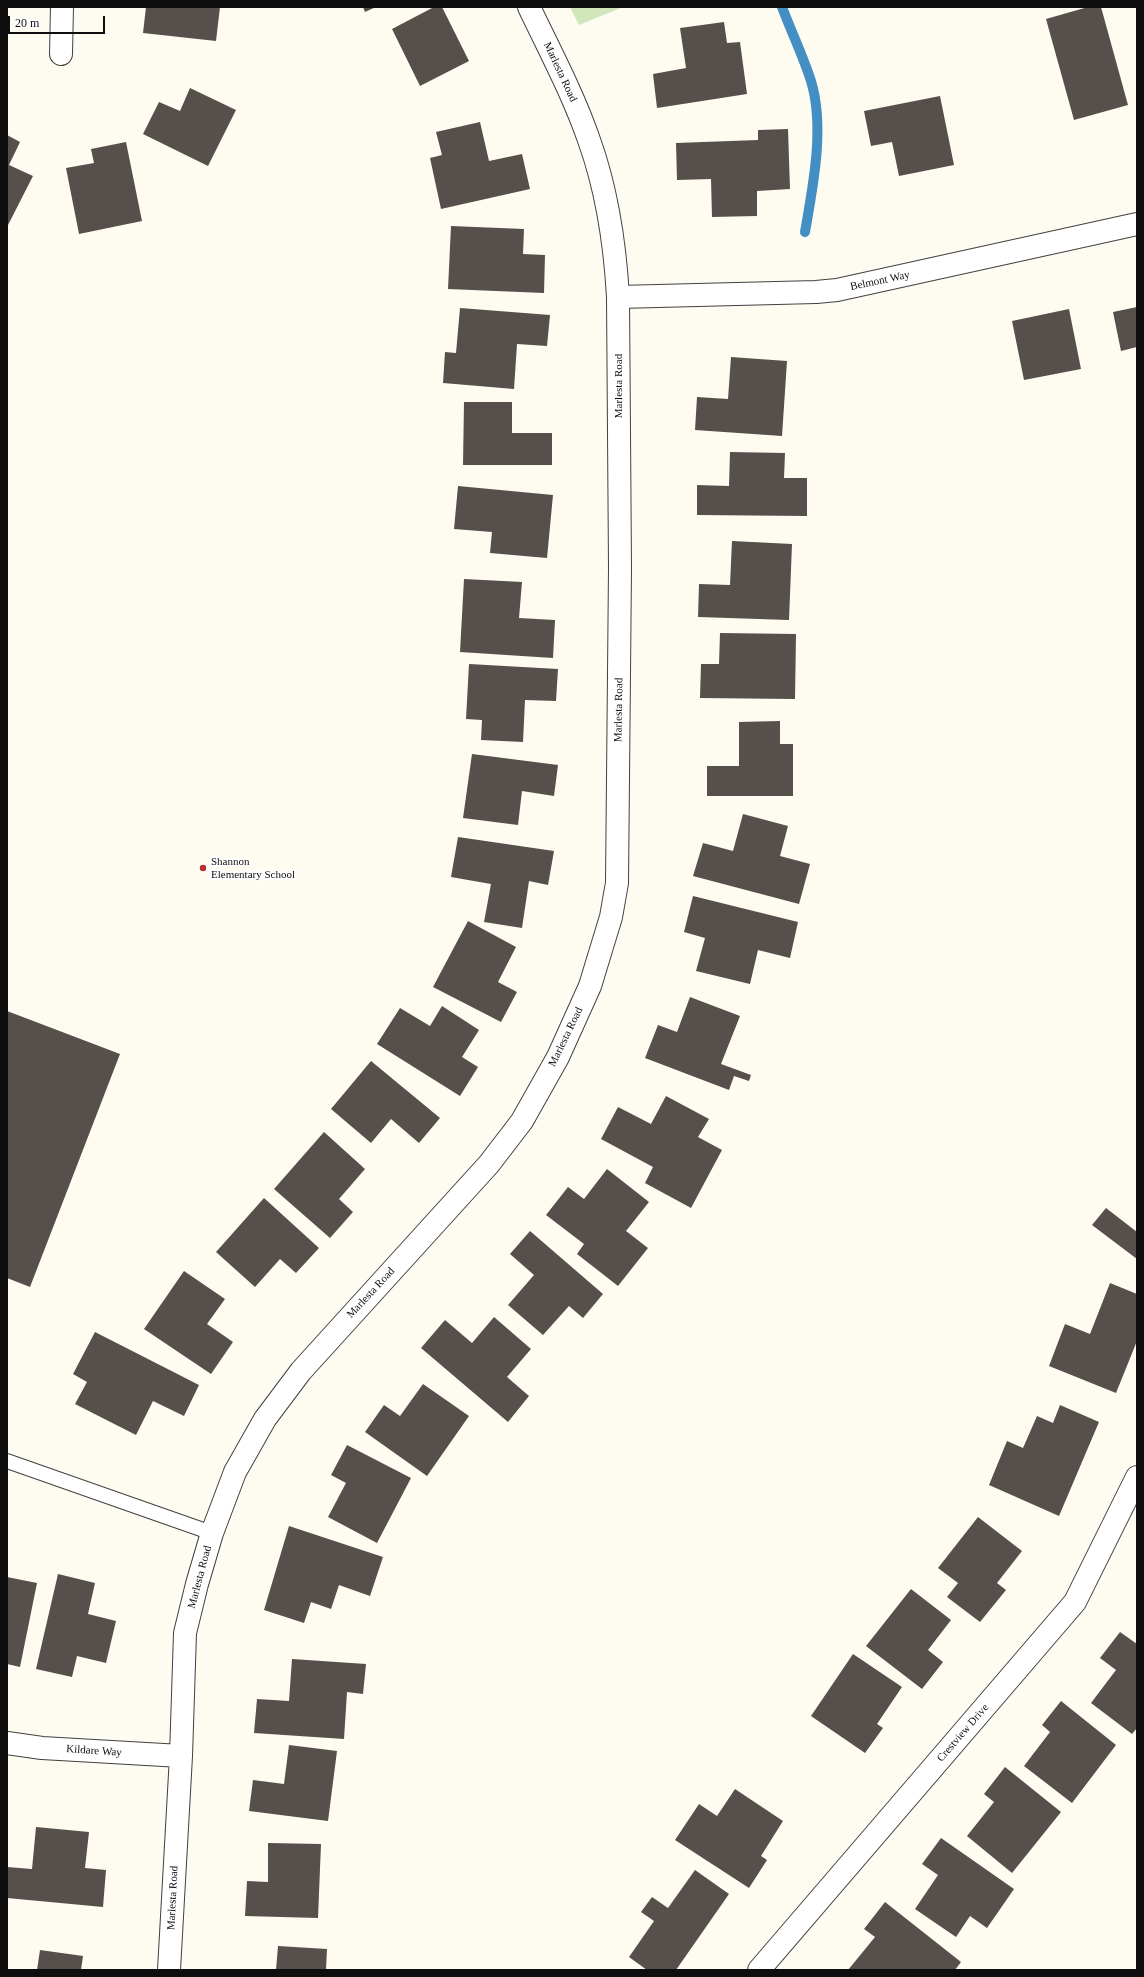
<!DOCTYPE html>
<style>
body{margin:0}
#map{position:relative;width:1144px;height:1977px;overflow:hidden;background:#fefbf0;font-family:"Times New Roman",serif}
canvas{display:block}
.frame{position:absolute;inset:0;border:8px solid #0e0e0e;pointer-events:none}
.scale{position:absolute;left:8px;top:16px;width:97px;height:18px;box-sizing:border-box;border:2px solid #0e0e0e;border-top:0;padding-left:5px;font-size:12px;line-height:14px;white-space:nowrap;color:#0e0e0e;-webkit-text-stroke:3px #fff;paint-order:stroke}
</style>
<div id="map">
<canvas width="1144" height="1977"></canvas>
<div class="frame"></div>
<div class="scale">20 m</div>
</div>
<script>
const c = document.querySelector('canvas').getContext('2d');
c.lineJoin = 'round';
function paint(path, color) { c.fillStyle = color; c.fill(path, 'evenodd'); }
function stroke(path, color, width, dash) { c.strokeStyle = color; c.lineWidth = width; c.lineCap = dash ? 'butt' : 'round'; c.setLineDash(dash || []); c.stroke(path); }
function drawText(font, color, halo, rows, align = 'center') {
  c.font = font + ' "Times New Roman",serif'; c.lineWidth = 4; c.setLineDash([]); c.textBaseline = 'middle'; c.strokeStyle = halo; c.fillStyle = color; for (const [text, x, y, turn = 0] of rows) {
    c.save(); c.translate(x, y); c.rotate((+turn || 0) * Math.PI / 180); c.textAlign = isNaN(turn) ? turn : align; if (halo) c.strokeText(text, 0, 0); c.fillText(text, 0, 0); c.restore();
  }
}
const green = new Path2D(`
 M 570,7 L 623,7 L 579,25 Z`);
const stream = new Path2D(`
 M 782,7 C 791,31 803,56 811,81 C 825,127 813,186 805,232`);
const building = new Path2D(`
 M 146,7 L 220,7 L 216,41 L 143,33 Z
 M 363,7 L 376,7 L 365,12 Z
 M 434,7 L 442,7 L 469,61 L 420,86 L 392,29 Z
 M 1088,7 L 1101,7 L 1128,105 L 1074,120 L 1046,19 Z
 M 724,22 L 727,43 L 740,42 L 747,94 L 657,108 L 653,74 L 686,68 L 680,28 Z
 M 190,88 L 236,110 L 208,166 L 143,134 L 159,102 L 180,111 Z
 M 940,96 L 954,165 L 899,176 L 892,142 L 871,146 L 864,111 Z
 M 480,122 L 489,161 L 522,154 L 530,189 L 441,209 L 430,158 L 442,155 L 436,132 Z
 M 788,129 L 790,189 L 757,191 L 757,216 L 712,217 L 711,179 L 677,180 L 676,143 L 758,140 L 758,130 Z
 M 7,135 L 20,142 L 9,165 L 33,176 L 7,227 Z
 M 126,142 L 142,221 L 79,234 L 66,168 L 94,163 L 91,149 Z
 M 451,226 L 524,229 L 523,254 L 545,255 L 544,293 L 448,289 Z
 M 1137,307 L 1137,347 L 1121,351 L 1113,312 Z
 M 460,308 L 550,315 L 547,346 L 517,344 L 514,389 L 443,383 L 445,352 L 456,353 Z
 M 1069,309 L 1081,369 L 1024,380 L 1012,321 Z
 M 731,357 L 787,361 L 782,436 L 695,430 L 697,397 L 728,399 Z
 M 464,402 L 512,402 L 512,433 L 552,433 L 552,465 L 463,465 Z
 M 730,452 L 785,453 L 784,478 L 807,478 L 807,516 L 697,515 L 697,485 L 729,486 Z
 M 458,486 L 553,495 L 547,558 L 490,553 L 492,532 L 454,529 Z
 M 732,541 L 792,544 L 789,620 L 698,617 L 699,584 L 730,585 Z
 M 464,579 L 522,582 L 519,618 L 555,620 L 553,658 L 460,652 Z
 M 720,633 L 796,634 L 795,699 L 700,698 L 701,664 L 719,664 Z
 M 469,664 L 558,669 L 556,701 L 525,700 L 523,742 L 481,740 L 482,720 L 466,719 Z
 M 780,721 L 780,744 L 793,744 L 793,796 L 707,796 L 707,766 L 739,766 L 739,722 Z
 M 472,754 L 558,765 L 554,796 L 522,791 L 518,825 L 463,818 Z
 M 743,814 L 788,826 L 780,856 L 810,864 L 799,904 L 693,876 L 703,843 L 733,851 Z
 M 458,837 L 554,851 L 548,885 L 529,881 L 522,928 L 484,922 L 491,884 L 451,877 Z
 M 693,896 L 798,922 L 790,958 L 758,950 L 750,984 L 696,971 L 705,938 L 684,932 Z
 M 468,921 L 516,947 L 498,982 L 517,992 L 501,1022 L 433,987 Z
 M 690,997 L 740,1016 L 721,1064 L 751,1075 L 749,1081 L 734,1076 L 729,1090 L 645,1058 L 658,1025 L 677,1032 Z
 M 442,1006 L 479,1030 L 462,1057 L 478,1067 L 460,1096 L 377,1044 L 400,1008 L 430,1026 Z
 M 7,1011 L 120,1054 L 30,1287 L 7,1278 Z
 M 371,1061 L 440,1118 L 419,1143 L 391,1119 L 371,1143 L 331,1109 Z
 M 666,1096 L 709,1119 L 698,1137 L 722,1150 L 691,1208 L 645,1183 L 653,1167 L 601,1139 L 618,1107 L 651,1124 Z
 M 324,1132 L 365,1169 L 339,1199 L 353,1212 L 330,1238 L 274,1189 Z
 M 607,1169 L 649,1202 L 626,1231 L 648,1248 L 618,1286 L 577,1254 L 584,1244 L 546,1215 L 568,1187 L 584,1199 Z
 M 264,1198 L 319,1248 L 296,1273 L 280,1259 L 255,1287 L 216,1252 Z
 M 1106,1208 L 1137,1232 L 1137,1259 L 1092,1225 Z
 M 530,1231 L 603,1294 L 583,1318 L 569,1306 L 543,1335 L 508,1305 L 534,1275 L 510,1254 Z
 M 184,1271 L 225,1299 L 207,1324 L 233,1342 L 211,1374 L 144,1329 Z
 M 1110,1283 L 1137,1294 L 1137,1341 L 1116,1393 L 1049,1366 L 1065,1324 L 1090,1334 Z
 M 494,1317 L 531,1349 L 507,1377 L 529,1396 L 508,1422 L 421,1348 L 445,1320 L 472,1343 Z
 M 95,1332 L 199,1385 L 184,1416 L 153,1401 L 136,1435 L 75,1404 L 87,1382 L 73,1374 Z
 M 423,1384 L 469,1416 L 427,1476 L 365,1432 L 384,1405 L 400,1416 Z
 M 1060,1405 L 1099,1422 L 1059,1516 L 989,1485 L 1007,1441 L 1023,1448 L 1037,1416 L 1053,1423 Z
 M 347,1445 L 411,1478 L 377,1543 L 328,1517 L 346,1483 L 331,1475 Z
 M 978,1517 L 1022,1551 L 997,1583 L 1006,1590 L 980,1622 L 947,1597 L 958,1583 L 938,1568 Z
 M 289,1526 L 383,1557 L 370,1596 L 339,1585 L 331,1609 L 311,1602 L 304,1623 L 264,1610 Z
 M 58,1574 L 95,1583 L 88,1614 L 116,1621 L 106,1663 L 77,1656 L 72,1677 L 36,1669 Z
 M 7,1577 L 37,1583 L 20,1667 L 7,1664 Z
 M 911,1589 L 951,1620 L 928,1650 L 943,1662 L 922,1689 L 866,1646 Z
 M 1120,1632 L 1137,1644 L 1137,1728 L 1132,1734 L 1091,1703 L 1116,1670 L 1100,1658 Z
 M 853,1654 L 902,1687 L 877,1724 L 883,1728 L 865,1753 L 811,1716 Z
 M 292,1659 L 366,1664 L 363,1694 L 347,1692 L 344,1739 L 254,1733 L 257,1699 L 289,1701 Z
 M 1061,1701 L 1116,1745 L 1072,1803 L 1024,1766 L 1050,1732 L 1042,1725 Z
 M 289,1745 L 337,1751 L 328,1821 L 249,1811 L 253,1780 L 284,1784 Z
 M 1005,1767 L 1061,1812 L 1012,1873 L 967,1836 L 994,1802 L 984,1794 Z
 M 735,1789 L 783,1821 L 761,1856 L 767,1860 L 749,1888 L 675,1840 L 699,1804 L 717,1816 Z
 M 36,1827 L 89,1832 L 85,1868 L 106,1870 L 103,1907 L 7,1898 L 7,1867 L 32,1869 Z
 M 941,1838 L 1014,1889 L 987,1928 L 970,1916 L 956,1937 L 915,1909 L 938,1875 L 922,1864 Z
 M 268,1843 L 321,1844 L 318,1918 L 245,1916 L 247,1881 L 268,1882 Z
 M 695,1870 L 729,1894 L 676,1970 L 647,1970 L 629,1957 L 654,1921 L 641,1912 L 652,1897 L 668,1908 Z
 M 885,1902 L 961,1962 L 955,1970 L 848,1970 L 875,1937 L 864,1929 Z
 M 278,1946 L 327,1949 L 326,1970 L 276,1970 Z
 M 40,1950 L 83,1956 L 81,1970 L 37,1970 Z`);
const service = new Path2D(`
 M 7,1461 L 212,1533`);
const minor = new Path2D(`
 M 61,54 L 62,7
 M 618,297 L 816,292 L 837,290 L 1137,224
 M 7,1743 L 42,1748 L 181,1756
 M 169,1970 L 181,1756 L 185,1633 L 197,1584 L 212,1533 L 235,1472 L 265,1419 L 301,1371 L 489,1164 L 522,1121 L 558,1057 L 590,986 L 611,917 L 617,883 L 620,568 L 618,297 C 615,244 607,190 589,140 C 573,94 550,51 529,7
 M 759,1970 L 1075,1602 L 1137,1477`);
const markers = [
 [203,868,4,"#b52f33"]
];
const streetNames = [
 ["Marlesta Road",560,72,65],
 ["Belmont Way",880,281,-12],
 ["Marlesta Road",619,386,-90],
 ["Marlesta Road",619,710,-89],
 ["Marlesta Road",566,1037,-64],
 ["Marlesta Road",371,1293,-47],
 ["Marlesta Road",200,1577,-75],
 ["Crestview Drive",963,1733,-49],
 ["Kildare Way",94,1751,4],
 ["Marlesta Road",173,1898,-87]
];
const poiNames = [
 ["Shannon",211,862],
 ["Elementary School",211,875]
];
paint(green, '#d1e6bb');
stroke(stream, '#438fc4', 10);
paint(building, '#564f4b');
stroke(service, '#414141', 16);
stroke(minor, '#414141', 24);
stroke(service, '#fff', 14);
stroke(minor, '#fff', 22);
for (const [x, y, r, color] of markers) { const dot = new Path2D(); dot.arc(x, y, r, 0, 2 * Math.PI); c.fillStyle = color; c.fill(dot); stroke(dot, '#fff', 1.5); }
drawText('11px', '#0e0e0e', '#fff', streetNames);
drawText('11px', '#0e0e0e', '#fff', poiNames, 'left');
</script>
